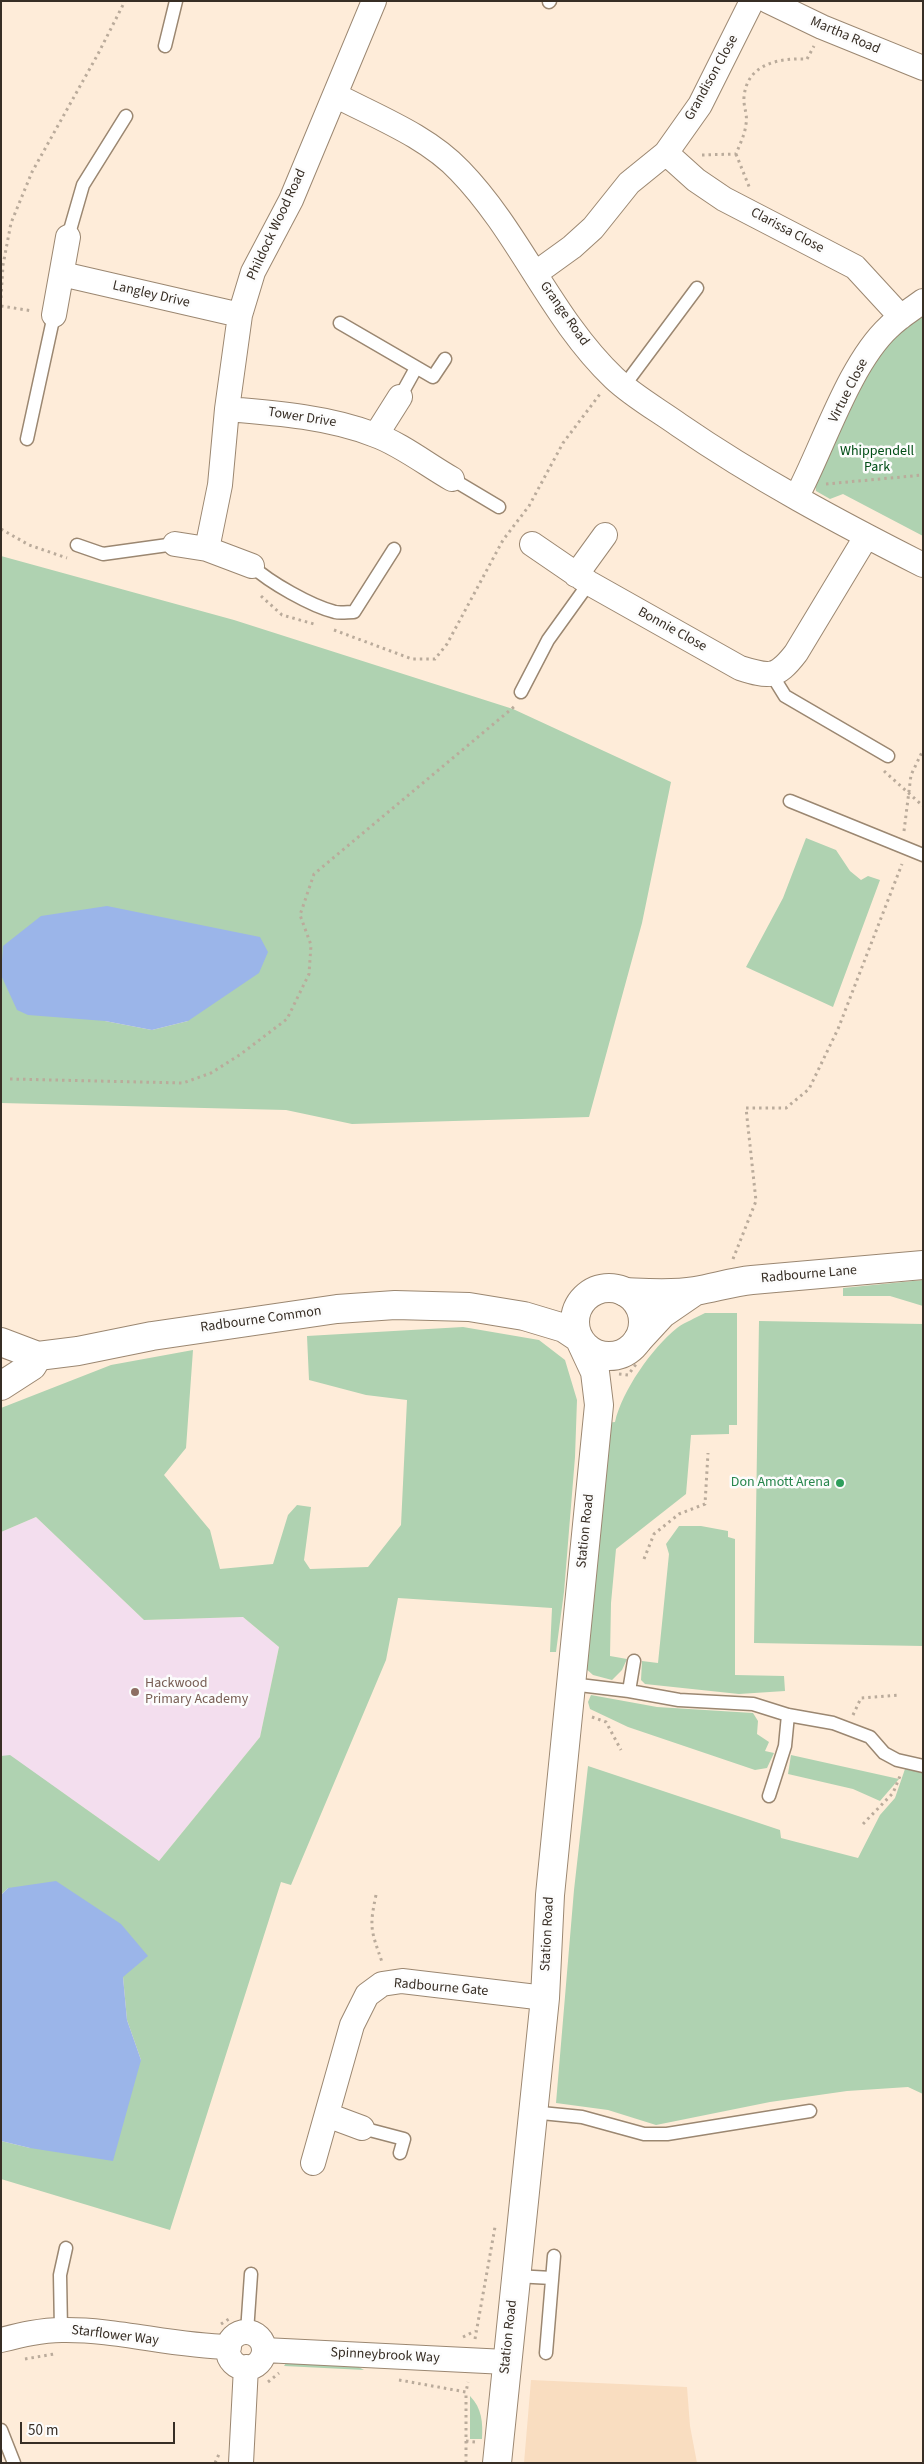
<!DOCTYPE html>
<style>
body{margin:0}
#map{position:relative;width:924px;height:2464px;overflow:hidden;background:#feecd9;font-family:"Source Sans 3",sans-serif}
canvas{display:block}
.frame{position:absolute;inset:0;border:2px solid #372e25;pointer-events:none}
.scale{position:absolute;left:20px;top:2422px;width:155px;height:22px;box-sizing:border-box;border:2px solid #372e25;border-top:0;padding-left:6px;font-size:15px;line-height:18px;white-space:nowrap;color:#372e25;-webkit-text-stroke:4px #fcfcfc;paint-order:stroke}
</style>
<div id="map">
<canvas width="924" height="2464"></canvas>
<div class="frame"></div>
<div class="scale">50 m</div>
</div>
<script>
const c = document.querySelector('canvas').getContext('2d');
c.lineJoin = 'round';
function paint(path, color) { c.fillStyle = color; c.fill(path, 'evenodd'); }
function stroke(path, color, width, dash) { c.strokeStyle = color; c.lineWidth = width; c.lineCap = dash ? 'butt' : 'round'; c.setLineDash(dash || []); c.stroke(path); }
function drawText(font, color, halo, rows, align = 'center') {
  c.font = font + ' "Source Sans 3",sans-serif'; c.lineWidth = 5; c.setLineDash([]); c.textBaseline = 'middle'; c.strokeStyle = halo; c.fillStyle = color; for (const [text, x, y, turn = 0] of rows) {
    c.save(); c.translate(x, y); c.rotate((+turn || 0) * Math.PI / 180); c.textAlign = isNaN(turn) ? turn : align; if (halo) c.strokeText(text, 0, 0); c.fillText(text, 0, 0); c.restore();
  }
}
const built = new Path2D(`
 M 531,2380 L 687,2387 L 690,2426 L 697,2463 L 524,2463 Z`);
const education = new Path2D(`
 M 36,1517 L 144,1620 L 243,1617 L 279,1647 L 260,1737 L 159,1861 L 59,1790 L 1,1828 L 1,1532 Z`);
const green = new Path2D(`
 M 923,314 L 923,536 L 843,494 L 830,499 L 816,491 L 815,483 L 861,388 L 885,345 Z
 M 1,556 L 234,620 L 513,709 L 671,782 L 642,923 L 589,1117 L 352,1124 L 286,1110 L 1,1103 ZM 105,1021 L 188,1021 L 152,1030 Z
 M 806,838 L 836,850 L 850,871 L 861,880 L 868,876 L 880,880 L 833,1007 L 746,967 L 783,898 Z
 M 923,1280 L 923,1306 L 890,1296 L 843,1296 L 843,1288 Z
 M 705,1313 L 737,1313 L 737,1425 L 729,1425 L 729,1434 L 691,1435 L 686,1494 L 616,1549 L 611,1603 L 610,1656 L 627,1659 L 622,1670 L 612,1680 L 593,1675 L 584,1667 L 605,1423 L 615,1422 C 622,1391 652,1348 677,1328 C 685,1322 696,1318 705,1313 Z
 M 759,1321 L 923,1324 L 923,1646 L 754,1643 Z
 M 463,1327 L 539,1340 L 565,1360 L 577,1400 L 575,1457 L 564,1592 L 556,1652 L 550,1652 L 552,1608 L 398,1598 L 386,1660 L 291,1885 L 281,1882 L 170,2230 L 1,2179 L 1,2141 L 30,2148 L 141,2060 L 127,2020 L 123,1977 L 8,1888 L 1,1895 L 1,1756 L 10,1755 L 159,1861 L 260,1737 L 279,1647 L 243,1617 L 144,1620 L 36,1517 L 1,1532 L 1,1408 L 111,1365 L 193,1350 L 186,1448 L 164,1475 L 210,1530 L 220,1569 L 273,1564 L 288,1515 L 297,1505 L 311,1507 L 304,1560 L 310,1569 L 368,1567 L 401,1525 L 407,1400 L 366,1395 L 309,1380 L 307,1336 Z
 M 679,1526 L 701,1526 L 728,1531 L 728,1537 L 735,1539 L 735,1675 L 784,1676 L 785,1691 L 739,1694 L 645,1684 L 641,1680 L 642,1661 L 658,1663 L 669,1554 L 666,1544 Z
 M 591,1695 L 657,1707 L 753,1713 L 758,1721 L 757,1734 L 769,1742 L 765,1751 L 774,1753 L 767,1768 L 755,1770 L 628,1727 L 590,1709 L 588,1702 Z
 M 791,1755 L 899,1779 L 880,1801 L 853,1789 L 788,1774 Z
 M 588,1766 L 780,1830 L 781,1838 L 858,1858 L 880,1815 L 895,1798 L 905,1769 L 923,1773 L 923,2094 L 908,2087 L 847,2091 L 770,2102 L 656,2125 L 608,2110 L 556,2103 L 574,1890 Z
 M 286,2363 L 357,2366 L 364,2370 L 284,2366 Z
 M 470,2396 C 482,2408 483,2423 482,2439 L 470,2439 Z`);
const water = new Path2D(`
 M 107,906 L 260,937 L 268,952 L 259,973 L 188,1021 L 152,1030 L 105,1021 L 28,1015 L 17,1010 L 1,975 L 3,946 L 41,916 Z
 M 56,1881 L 121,1924 L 148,1956 L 123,1977 L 127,2020 L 141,2060 L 113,2161 L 30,2148 L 1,2141 L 1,1895 L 8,1888 Z`);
const path = new Path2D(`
 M 736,154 L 750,189
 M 702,155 L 736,154 C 740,144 745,134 746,124 C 748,115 743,106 744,97 C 747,63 780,58 807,59 L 814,46
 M 1,298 L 3,265 L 11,223 L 32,172 L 98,54 L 125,1
 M 1,306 L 33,311
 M 826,484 L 923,475
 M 1,529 L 29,545 L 67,558
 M 261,596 L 282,615 L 314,624
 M 334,630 L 412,659 L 435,659 L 447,644 L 503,540 L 529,506 L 563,443 L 600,394
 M 884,771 L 923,806
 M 904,831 L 911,775 L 923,750
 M 10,1079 L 183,1083 L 211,1073 L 241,1054 L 287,1019 L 309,974 L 311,945 L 300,915 L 314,874 L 515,706
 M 733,1259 L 756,1201 L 746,1108 L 786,1108 L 809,1089 L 838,1029 L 902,864
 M 619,1374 L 628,1375 L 637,1363
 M 644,1559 L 654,1534 L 679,1514 L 705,1504 L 708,1453
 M 853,1715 L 861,1698 L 899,1695
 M 592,1717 L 606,1722 L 621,1750
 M 863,1824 L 893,1793 L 900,1776
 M 376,1895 C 369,1928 371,1930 382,1962
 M 221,2324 L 232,2317
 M 463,2337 L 475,2331
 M 475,2339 L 495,2227
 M 25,2359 L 54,2354
 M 399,2380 L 466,2392 L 468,2382
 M 268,2382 L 279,2373
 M 466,2441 L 475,2442
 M 215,2463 L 219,2454
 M 466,2463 L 466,2392`);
const service = new Path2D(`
 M 549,2 L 550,1
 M 165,46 L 176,1
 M 68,237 L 83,185 L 126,116
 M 340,323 L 433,377 L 445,359
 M 624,386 L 697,288
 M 400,397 L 416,368
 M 27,439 L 54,315
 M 452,479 L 499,507
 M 77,545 L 103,554 L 175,544
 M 252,566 C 269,582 311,606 335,612 C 340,613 348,612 354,612 L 394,549
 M 772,675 L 785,696 L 888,756
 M 521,692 L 548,640 L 589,583
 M 790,801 L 923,855
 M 571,1684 L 629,1691 L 679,1700 L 753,1704 L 788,1715 L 833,1723 L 870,1737 L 884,1753 L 897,1760 L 923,1766
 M 629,1691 L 634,1661
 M 769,1796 L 785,1746 L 788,1715
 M 531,2112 L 582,2117 L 644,2134 L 667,2134 L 810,2111
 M 362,2128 L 404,2139 L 400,2153
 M 515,2276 L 552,2278
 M 61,2330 L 60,2275 L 66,2248
 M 247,2332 L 251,2274
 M 546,2353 L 554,2256
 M 1,2430 L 14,2463`);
const minor = new Path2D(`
 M 768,1 L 822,27 L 923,68
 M 335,95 C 377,117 427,136 460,171 C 520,233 551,318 614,378 C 633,396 658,410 679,425 C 756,478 840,523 923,565
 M 666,153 L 696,180 L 724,199 L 855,267 L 901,317
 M 536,273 L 572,247 L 593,228 L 629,183 L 666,153 L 700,105 L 752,1
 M 62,274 L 240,315
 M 54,315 L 68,237
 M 227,409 C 276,413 329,417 375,435 C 399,443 429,466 452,479
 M 376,435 L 400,397
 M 797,496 C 823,447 849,364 889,327 C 899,317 911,310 923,301
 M 175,544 L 207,549 L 252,566
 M 532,544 L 589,583 L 740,668 C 769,677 776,679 796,653 L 866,537
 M 207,549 L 220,485 L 227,409 L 240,315 L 253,272 L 291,200 L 374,1
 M 576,575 L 605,535
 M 327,2115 L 362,2128
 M 313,2163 L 352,2025 L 367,1995 L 382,1984 L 402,1981 L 545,1998
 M228 2350a18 18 0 1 1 36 0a18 18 0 1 1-36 0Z
 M 1,2340 C 21,2335 41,2330 62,2330 C 117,2329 172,2346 229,2347
 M 264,2350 L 506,2362
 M 241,2463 L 246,2367`);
const tertiary = new Path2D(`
 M 625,1292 C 648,1293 672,1295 695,1291 C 714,1288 732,1282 752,1280 L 923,1265
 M 638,1340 L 662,1314 L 694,1292
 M 1,1386 L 32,1366 L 38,1356`);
const secondary = new Path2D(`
 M575 1322a34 34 0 1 1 68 0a34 34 0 1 1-68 0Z
 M 1,1342 L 38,1356 L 78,1351 L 152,1336 L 337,1309 L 395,1305 L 469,1307 L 524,1316 L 564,1328 L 579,1338
 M 497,2463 L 545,1998 L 550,1895 L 599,1405 L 595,1372 L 581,1342`);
const markers = [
 [840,1483,5,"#2e9e5b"],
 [135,1692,5,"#8d6e63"]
];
const streetNames = [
 ["Martha Road",845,36,23],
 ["Grandison Close",712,78,-61],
 ["Phildock Wood Road",277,225,-65],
 ["Clarissa Close",787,231,28],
 ["Langley Drive",151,295,13],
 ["Grange Road",564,314,55],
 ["Virtue Close",849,391,-63],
 ["Tower Drive",302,418,9],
 ["Bonnie Close",672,630,29],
 ["Radbourne Lane",809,1275,-5],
 ["Radbourne Common",261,1320,-8],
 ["Station Road",586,1531,-84],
 ["Station Road",548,1934,-87],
 ["Radbourne Gate",441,1988,5],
 ["Starflower Way",115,2336,7],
 ["Station Road",509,2337,-84],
 ["Spinneybrook Way",385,2356,3]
];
const parkNames = [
 ["Whippendell",877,452],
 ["Park",877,468]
];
const leisureNames = [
 ["Don Amott Arena",830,1483]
];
const educationNames = [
 ["Hackwood",145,1684],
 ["Primary Academy",145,1700]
];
paint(built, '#f9ddc0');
paint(education, '#f3deee');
paint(green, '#afd2b1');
paint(water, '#9bb5e9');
stroke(service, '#9b8771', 15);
stroke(minor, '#9b8771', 26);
stroke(tertiary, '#9b8771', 30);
stroke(secondary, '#9b8771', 30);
stroke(path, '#baab9b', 3, [2.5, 4]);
stroke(service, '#fff', 12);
stroke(minor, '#fff', 24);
stroke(tertiary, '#fff', 28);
stroke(secondary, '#fff', 28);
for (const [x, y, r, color] of markers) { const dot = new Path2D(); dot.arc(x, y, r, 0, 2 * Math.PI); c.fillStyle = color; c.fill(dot); stroke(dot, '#fcfcfc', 2); }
drawText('14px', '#372e25', '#fcfcfc', streetNames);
drawText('14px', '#014d16', '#fcfcfc', parkNames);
drawText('14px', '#27864d', '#fcfcfc', leisureNames, 'right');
drawText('14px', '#785e54', '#fcfcfc', educationNames, 'left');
</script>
